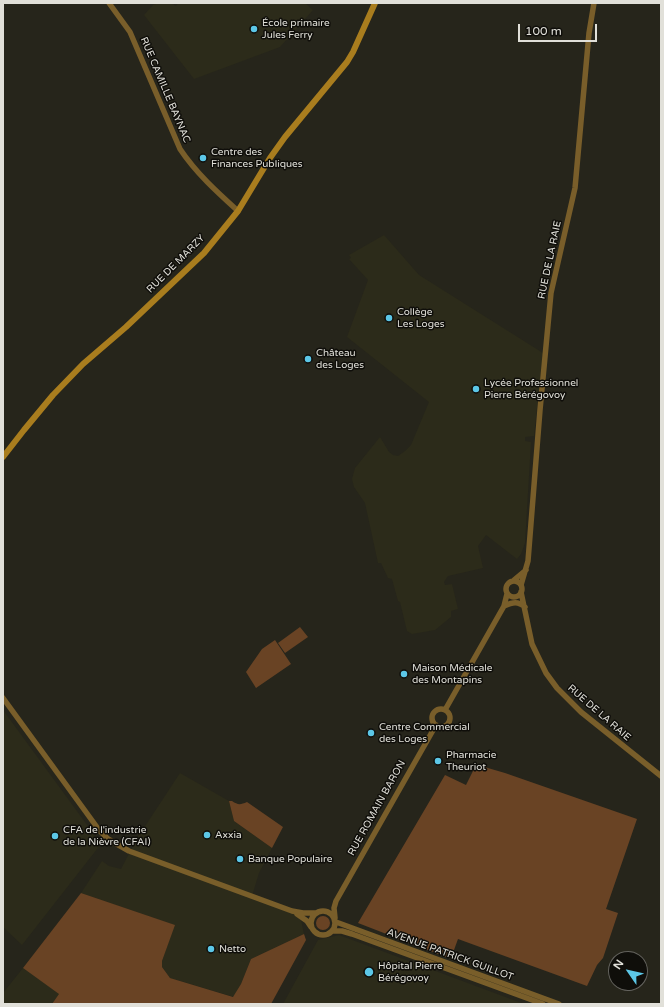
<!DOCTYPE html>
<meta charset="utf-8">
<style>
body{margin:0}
#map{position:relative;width:664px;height:1007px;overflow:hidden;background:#26251b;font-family:"Varela Round",sans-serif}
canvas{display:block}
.frame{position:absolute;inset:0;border:4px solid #e1e0d9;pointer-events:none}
.north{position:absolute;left:608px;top:951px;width:40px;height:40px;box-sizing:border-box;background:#0f0e0a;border:1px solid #63625d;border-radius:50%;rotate:304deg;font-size:11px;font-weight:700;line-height:16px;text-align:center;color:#e1e0d9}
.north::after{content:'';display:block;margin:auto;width:14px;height:18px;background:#5cc7e7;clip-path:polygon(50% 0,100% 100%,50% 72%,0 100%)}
.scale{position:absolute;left:518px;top:24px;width:79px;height:18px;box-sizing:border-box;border:2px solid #e1e0d9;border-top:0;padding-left:5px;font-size:12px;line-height:14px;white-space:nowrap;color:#e1e0d9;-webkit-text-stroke:3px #0f0e0a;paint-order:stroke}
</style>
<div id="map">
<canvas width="664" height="1007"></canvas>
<div class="frame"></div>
<div class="north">N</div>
<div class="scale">100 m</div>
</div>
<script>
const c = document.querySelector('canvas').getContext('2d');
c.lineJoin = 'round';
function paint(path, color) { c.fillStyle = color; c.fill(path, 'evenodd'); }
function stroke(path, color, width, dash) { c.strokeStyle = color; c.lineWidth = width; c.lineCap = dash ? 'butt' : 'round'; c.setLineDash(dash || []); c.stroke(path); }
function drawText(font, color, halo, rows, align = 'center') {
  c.font = font + ' "Varela Round",sans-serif'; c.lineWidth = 3; c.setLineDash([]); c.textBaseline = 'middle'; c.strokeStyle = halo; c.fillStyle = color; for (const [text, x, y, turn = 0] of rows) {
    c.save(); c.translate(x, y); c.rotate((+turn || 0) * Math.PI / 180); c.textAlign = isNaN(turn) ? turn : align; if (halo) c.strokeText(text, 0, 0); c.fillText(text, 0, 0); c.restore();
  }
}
const built = new Path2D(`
 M 158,3 L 171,3 L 176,6 L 178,3 L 305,3 L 313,10 L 280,47 L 194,79 L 144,15 L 153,5 Z
 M 384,235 L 419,275 L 543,353 L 534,436 L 525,437 L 525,441 L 531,442 L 525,543 L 521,554 L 517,559 L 486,535 L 478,546 L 483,568 L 448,576 L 444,582 L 445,585 L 452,584 L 458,609 L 451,611 L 451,617 L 435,630 L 412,634 L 407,631 L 400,602 L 398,601 L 392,579 L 388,578 L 381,563 L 378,563 L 365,503 L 354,487 L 352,479 L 355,468 L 380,437 L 389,452 L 393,455 L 398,456 L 405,451 L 411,445 L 429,402 L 347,337 L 368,280 L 349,259 L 351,258 L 349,255 Z
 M 3,710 L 101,844 L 22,945 L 3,927 Z
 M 180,773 L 229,801 L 234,821 L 272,848 L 259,873 L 252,896 L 292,911 L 301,920 L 304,934 L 251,959 L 241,984 L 234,997 L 170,978 L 162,967 L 162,961 L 174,925 L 81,893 L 102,861 L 109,866 L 121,869 L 136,840 Z
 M 339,935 L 524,1004 L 283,1004 L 318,940 Z
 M 23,968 L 60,994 L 52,1004 L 5,1004 L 3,1002 L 3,993 Z`);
const green = new Path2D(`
 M 300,627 L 308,637 L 285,653 L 278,643 Z
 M 275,640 L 291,664 L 256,688 L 246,672 L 262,649 Z
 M 481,766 L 505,773 L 637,819 L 606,909 L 618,913 L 603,958 L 597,965 L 587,986 L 458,939 L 454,950 L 446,957 L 358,923 L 445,775 L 466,785 L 474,769 Z
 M 229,801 L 232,801 C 238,805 240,805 247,802 L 283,827 L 272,848 L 234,821 Z
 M 81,893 L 175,925 L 162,961 L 162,967 L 170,978 L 233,997 L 241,984 L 251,959 L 304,934 L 306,940 L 271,1004 L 72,1003 L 52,1004 L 59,994 L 23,968 Z
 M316 923a7 7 0 1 1 14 0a7 7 0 1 1-14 0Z`);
const tertiary = new Path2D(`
 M 109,3 L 130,32 L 180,149 C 196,173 217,192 238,211
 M 514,580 L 526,570
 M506 589a8 8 0 1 1 16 0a8 8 0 1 1-16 0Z
 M 521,585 L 528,561 L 540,410 L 551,293 L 575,188 L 589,33 L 594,3
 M 521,592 L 532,644 L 546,673 L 557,688 L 581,712 L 661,776
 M 504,606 C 513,602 518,601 525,607
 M 3,698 L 99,830 L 108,839 L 129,851 L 292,911 L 303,913 L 315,913
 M432 718a9 9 0 1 1 18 0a9 9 0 1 1-18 0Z
 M 445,710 L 504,606 L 507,594
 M311 923a12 12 0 1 1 24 0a12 12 0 1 1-24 0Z
 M 297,914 L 307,921 L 311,927
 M 335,918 L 334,908 L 336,901 L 436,725
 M 336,922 L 559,1004
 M 332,931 L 342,931 L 352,934 L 543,1004`);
const secondary = new Path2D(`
 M 3,457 L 24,430 L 53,395 L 83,364 L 126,327 L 204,253 L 238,211 L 270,158 L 285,137 L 347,62 L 353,52 L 375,3`);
const markers = [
 [254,29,4,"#5cc7e7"],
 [203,158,4,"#5cc7e7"],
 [389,318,4,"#5cc7e7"],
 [308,359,4,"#5cc7e7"],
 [476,389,4,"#5cc7e7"],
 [404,674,4,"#5cc7e7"],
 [371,733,4,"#5cc7e7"],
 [438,761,4,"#5cc7e7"],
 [207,835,4,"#5cc7e7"],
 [55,836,4,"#5cc7e7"],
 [240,859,4,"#5cc7e7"],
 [211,949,4,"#5cc7e7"],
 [369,972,5,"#5cc7e7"]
];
const poiNames = [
 ["École primaire",262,23],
 ["Jules Ferry",262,35],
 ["Centre des",211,152],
 ["Finances Publiques",211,164],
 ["Collège",397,312],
 ["Les Loges",397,324],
 ["Château",316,353],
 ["des Loges",316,365],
 ["Lycée Professionnel",484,383],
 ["Pierre Bérégovoy",484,395],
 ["Maison Médicale",412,668],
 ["des Montapins",412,680],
 ["Centre Commercial",379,727],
 ["des Loges",379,739],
 ["Pharmacie",446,755],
 ["Theuriot",446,767],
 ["CFA de l'industrie",63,830],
 ["de la Nièvre (CFAI)",63,842],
 ["Axxia",215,835],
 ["Banque Populaire",248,859],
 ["Netto",219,949],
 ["Hôpital Pierre",378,966],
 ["Bérégovoy",378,978]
];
const streetNames = [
 ["RUE CAMILLE BAYNAC",165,90,67],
 ["RUE DE LA RAIE",550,260,-78],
 ["RUE DE MARZY",176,264,-45],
 ["RUE DE LA RAIE",599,713,41],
 ["RUE ROMAIN BARON",377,808,-61],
 ["AVENUE PATRICK GUILLOT",450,955,20]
];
paint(built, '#2c2b1a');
paint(green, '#694324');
stroke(tertiary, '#795e2a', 5.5);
stroke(secondary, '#a97d1e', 6);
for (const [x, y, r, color] of markers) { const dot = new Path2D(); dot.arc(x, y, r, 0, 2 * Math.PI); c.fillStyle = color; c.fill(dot); stroke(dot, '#0f0e0a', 1.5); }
drawText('10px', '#e1e0d9', '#0f0e0a', poiNames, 'left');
drawText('10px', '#e1e0d9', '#0f0e0a', streetNames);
</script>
